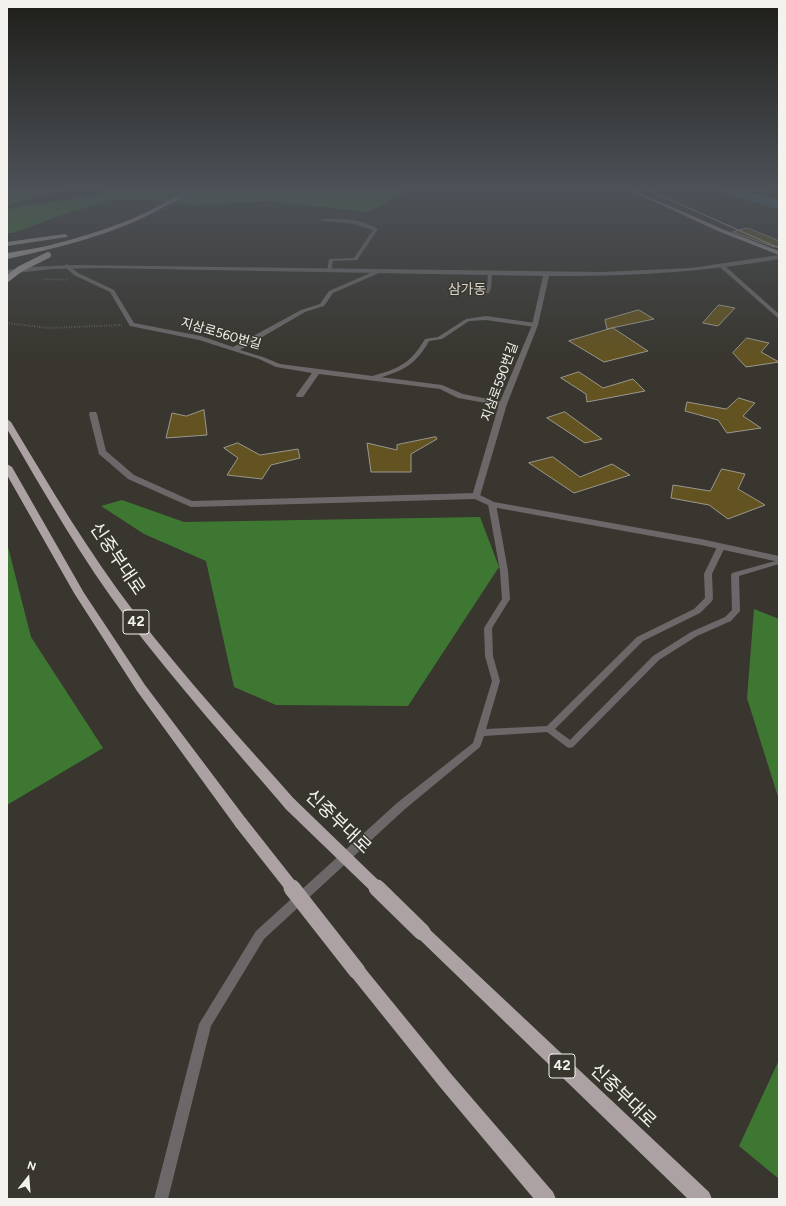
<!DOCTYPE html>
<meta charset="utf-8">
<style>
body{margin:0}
#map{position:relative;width:786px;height:1206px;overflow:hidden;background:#38362f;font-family:Figtree,sans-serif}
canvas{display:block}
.frame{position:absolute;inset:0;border:8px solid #f4f2ee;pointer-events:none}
.north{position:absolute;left:8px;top:1158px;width:40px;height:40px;-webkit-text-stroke:3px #38362f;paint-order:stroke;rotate:17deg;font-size:11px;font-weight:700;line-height:16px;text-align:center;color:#f4f2ee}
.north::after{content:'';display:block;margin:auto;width:14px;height:18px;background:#f4f2ee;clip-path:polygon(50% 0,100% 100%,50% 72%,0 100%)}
</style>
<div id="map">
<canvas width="786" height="1206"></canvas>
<div class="frame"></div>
<div class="north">N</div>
</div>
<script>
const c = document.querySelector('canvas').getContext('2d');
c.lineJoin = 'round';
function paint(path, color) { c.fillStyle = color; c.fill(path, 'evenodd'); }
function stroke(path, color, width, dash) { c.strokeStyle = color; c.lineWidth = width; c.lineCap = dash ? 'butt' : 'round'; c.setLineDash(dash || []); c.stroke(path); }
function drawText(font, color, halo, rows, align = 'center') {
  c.font = font + ' Figtree,"Noto Sans KR",sans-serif'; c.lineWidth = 3; c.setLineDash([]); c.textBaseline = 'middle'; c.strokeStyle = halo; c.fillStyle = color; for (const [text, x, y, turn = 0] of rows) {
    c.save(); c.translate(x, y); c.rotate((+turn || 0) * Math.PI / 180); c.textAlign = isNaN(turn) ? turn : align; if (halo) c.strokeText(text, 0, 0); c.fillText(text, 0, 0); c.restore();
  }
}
const forest = new Path2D(`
 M 7,191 L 69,191 L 43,194 L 7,206 Z
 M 109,191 L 396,191 L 404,193 L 368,212 L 269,201 L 195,205 L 142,199 L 115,199 L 70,212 L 13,233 L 7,233 L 7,210 L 15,207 L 86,197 Z
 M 122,500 L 184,522 L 480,517 L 499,567 L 408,706 L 276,705 L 234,687 L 206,561 L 144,534 L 101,506 Z
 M 7,543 L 31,637 L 103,748 L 7,805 Z
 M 754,609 L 779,619 L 779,800 L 747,698 Z
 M 779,1060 L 779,1179 L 739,1146 Z`);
const river = new Path2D(`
 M 724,191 L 744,191 L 779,201 L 779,209 L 726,194 Z`);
const building = new Path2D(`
 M 748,228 L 779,241 L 779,246 L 774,247 L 733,232 Z
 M 719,305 L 735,308 L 718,326 L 703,323 Z
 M 639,310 L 654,319 L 607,329 L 605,320 Z
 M 613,328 L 648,351 L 604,362 L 569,341 Z
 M 747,338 L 769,343 L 761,352 L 779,362 L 746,367 L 733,353 Z
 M 579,372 L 603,388 L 633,379 L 645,391 L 587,402 L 586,394 L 561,378 Z
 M 739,398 L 755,403 L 743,416 L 761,428 L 727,433 L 718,420 L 685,411 L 687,402 L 726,409 Z
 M 204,410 L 207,435 L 166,438 L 172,413 L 186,416 Z
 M 565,412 L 602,439 L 585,443 L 547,418 Z
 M 436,437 L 437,439 L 411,454 L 411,472 L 371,472 L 367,443 L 397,450 L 397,445 Z
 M 238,443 L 260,455 L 298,449 L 300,458 L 271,465 L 262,479 L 227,475 L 238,458 L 224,448 Z
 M 553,457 L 580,477 L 612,464 L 630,475 L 574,493 L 529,463 Z
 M 722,469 L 745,474 L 738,489 L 765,505 L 728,519 L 709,505 L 671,498 L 673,485 L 710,491 Z`);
const pathFar1 = new Path2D(`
 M 43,279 L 68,280`);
const path = new Path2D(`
 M 7,323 L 49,328 L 122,325`);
const service = new Path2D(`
 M 322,219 C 340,218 363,219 378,229 L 357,260 L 333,261 L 331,271 L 329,272 L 327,271 L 329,259 L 354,258 L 373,230 L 350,223 L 321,221 L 320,220 Z
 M 488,274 L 492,275 L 491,288 L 489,293 L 487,293 L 485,292 L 487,288 Z
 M 486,316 L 535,323 L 538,325 L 535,327 L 486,320 L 469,321 L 442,339 L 429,341 C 415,367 398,373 371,380 L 368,378 C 373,375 380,374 386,372 C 406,365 414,357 425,339 L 438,337 L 466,319 Z
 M 492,502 L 496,504 L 508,571 L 510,599 L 492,628 L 493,656 L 500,681 L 486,729 L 547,726 L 637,637 L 694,609 L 705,598 L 704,574 L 717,547 L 718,545 L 724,545 L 725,547 L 712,574 L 713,599 L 712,601 L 700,613 L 643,641 L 555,729 L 570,740 L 653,656 L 691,632 L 725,617 L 732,610 L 731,575 L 732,573 L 779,560 L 779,564 L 739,576 L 740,611 L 731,621 L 697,636 L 659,660 L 573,747 L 570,748 L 567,747 L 547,732 L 484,736 L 480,747 L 405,809 L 264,939 L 211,1026 L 168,1199 L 154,1199 L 199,1024 L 256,931 L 397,803 L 473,743 L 492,681 L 485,656 L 484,628 L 502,599 L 500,571 L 488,504 Z`);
const minor = new Path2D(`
 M 758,191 L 763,191 L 767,193 L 767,199 L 763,199 L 763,195 Z
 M 67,264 L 78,273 L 114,290 L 134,323 L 201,336 L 233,347 L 301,310 L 320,304 L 329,291 L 375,271 L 379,271 L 379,273 L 333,293 L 324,306 L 305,312 L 240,350 L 263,357 L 280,364 L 442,385 L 463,394 L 503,402 L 507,404 L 503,406 L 458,398 L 440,389 L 319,374 L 303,397 L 297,397 L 296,395 L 312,373 L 276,367 L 259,359 L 199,340 L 130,326 L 110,292 L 74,275 L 64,266 Z
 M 721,266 L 725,266 L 779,314 L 779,319 L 721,268 Z
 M 90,412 L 96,412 L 97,414 L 106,451 L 134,475 L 192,501 L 476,493 L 494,502 L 701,539 L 779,556 L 779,562 L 701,545 L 492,507 L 475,499 L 191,507 L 128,479 L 99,454 L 89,414 Z`);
const tertiary = new Path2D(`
 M 779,255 L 779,259 C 703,272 626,277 549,276 L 538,325 L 507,404 L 480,496 L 476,499 L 472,496 L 499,404 L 532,325 L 543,276 L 98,268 L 52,269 L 7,274 L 7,270 L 30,267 L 75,265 L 601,272 L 691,268 Z`);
const secondary = new Path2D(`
 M 740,191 L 746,191 L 779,200 L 779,204 Z`);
const primary = new Path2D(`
 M 631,191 L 636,191 L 722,229 L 779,251 L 779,255 L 718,231 Z`);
const trunk = new Path2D(`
 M 186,191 L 192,191 C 184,197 174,202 166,206 C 116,234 62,247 7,259 L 7,255 C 50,246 93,235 134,218 C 152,210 169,200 186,191 Z
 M 65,234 L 68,236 L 67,237 L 7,246 L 7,242 Z
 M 7,419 L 11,422 C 50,487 89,553 135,613 C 185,678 241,739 295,800 L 297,804 L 295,808 L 290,809 L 285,808 C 232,746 177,684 127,619 C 82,559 45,494 7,429 Z
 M 7,464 L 12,467 L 84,593 L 145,685 L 246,819 L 248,823 L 246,827 L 241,829 L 236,827 L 137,691 L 74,593 L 7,475 Z
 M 422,925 L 427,927 L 709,1192 L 712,1199 L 688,1199 L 417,937 L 414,932 L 417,927 Z
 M 357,964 L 363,966 L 452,1075 L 553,1192 L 556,1199 L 534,1199 L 440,1087 L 351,976 L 349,971 L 351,966 Z`);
const motorway = new Path2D(`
 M 43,247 L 45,248 L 45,250 L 7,257 L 7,253 Z`);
const tram = new Path2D(`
 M 650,191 L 779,248`);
const trunkBridgeFar2 = new Path2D(`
 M 7,279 L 20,269 L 48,255`);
const trunkBridgeFar1 = new Path2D(`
 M 290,804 L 378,889
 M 241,823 L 293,889`);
const trunkBridge = new Path2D(`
 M 292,888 L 357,971
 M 377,888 L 422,932`);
const farStreetnames = [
 ["지삼로560번길",221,334,16],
 ["지삼로590번길",500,382,-70]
];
const farQuarternames = [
 ["삼가동",467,290]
];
const shields = [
 [136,622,26],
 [562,1066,26]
];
const shieldNames = [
 ["42",136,622],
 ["42",562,1066]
];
const nearStreetnames = [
 ["신중부대로",117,559,56],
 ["신중부대로",338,822,44],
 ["신중부대로",623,1096,44]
];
paint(forest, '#3e7732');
paint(river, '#32797d');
paint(building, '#635321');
stroke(building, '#9a978f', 1);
stroke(pathFar1, '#7e7c76', 1.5, [0.5, 1.5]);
stroke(path, '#7e7c76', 2, [0.5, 2]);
paint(service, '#6c6869');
paint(minor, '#6c6869');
paint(tertiary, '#6c6869');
paint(secondary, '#8a8485');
paint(primary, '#a1999b');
paint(trunk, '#aca2a4');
paint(motorway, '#b6acae');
stroke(tram, '#c1bfba', 1);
stroke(trunkBridgeFar2, '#aca2a4', 6);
stroke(trunkBridgeFar1, '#aca2a4', 13);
stroke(trunkBridge, '#aca2a4', 17);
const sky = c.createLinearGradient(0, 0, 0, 359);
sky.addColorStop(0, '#1f1e1a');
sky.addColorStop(0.53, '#4d5258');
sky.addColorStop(1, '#4d525800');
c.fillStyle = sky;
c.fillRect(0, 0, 786, 359);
drawText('13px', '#f4f2ee', '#38362f', farStreetnames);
drawText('14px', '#d6d3ca', '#38362f', farQuarternames);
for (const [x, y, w] of shields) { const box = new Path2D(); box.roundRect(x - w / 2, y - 12, w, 24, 3); c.fillStyle = '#38362f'; c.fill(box); stroke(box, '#f4f2ee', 1); }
drawText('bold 14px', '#f4f2ee', null, shieldNames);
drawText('18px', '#f4f2ee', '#38362f', nearStreetnames);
</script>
